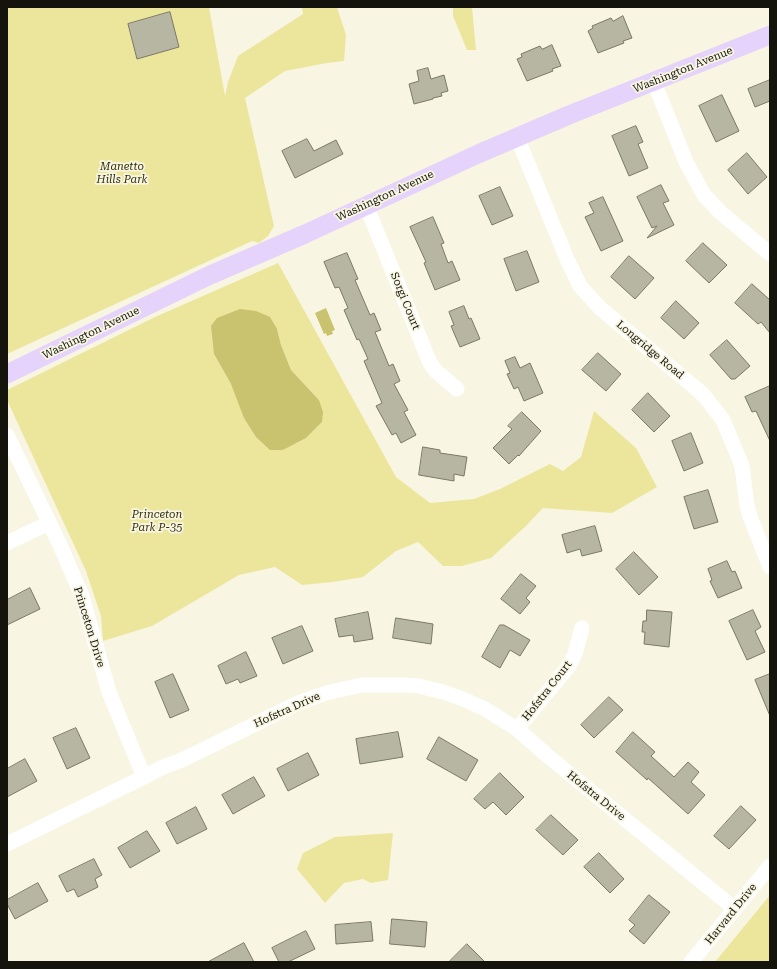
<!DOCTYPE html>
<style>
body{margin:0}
#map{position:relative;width:777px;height:969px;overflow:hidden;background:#f8f6e2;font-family:"Roboto Serif",serif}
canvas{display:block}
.frame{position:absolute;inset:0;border:8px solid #14140d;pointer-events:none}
</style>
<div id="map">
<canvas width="777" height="969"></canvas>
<div class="frame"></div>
</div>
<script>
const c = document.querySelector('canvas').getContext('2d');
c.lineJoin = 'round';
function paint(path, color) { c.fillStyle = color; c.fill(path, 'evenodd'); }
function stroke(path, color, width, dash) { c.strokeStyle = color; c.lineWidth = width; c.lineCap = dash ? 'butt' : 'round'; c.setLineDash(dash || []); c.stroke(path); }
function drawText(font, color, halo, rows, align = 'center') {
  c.font = font + ' "Roboto Serif",serif'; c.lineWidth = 3.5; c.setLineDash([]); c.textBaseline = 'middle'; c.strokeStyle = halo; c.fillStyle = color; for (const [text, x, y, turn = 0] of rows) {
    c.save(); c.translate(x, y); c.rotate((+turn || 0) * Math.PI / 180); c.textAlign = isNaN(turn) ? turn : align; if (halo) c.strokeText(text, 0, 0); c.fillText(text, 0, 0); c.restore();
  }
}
const green = new Path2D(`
 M 7,7 L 209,7 L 225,96 L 228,82 L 238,56 L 303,14 L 302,7 L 337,7 L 346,35 L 344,61 L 327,63 L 285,71 L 245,98 L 274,226 L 268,236 L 259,243 L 252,241 L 7,354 Z
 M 453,7 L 472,7 L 476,50 L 467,50 L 453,16 Z
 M 278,263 L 396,477 L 430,503 L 474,499 L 500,489 L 550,464 L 563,471 L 581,457 L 594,411 L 636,448 L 657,487 L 612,513 L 543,508 L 526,526 L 491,558 L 462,566 L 443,566 L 418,542 L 396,551 L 363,577 L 333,582 L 302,585 L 275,567 L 239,575 L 152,626 L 103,641 L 101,616 L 86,571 L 7,400 L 7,390 L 155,317 ZM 277,329 L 281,345 L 291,370 L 319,400 L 322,422 L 306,438 L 283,450 L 231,384 L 214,354 Z
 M 393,833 L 388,880 L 371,883 L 363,879 L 344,883 L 325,903 L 297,869 L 303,853 L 335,837 Z
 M 770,895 L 770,962 L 715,962 Z`);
const water = new Path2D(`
 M 326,308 L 335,330 L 332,331 L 333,334 L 327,336 L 326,333 L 324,334 L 315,313 Z
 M 240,309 L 256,311 L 270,317 L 277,329 L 281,345 L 291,370 L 319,400 L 323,412 L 322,422 L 306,438 L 283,450 L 270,450 L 256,437 L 244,418 L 231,384 L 214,354 L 211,326 L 217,318 Z`);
const building = new Path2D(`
 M 170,12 L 179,47 L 137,59 L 128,24 Z
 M 623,16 L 632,38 L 623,41 L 624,43 L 598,53 L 588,31 L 593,28 L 592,26 L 611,18 L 613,21 Z
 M 552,45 L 561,66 L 552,69 L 553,71 L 527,81 L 517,59 L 522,57 L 521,54 L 540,46 L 542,49 Z
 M 428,68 L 431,79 L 444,75 L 448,91 L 441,93 L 442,96 L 433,98 L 433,99 L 414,104 L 409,84 L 419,81 L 417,71 Z
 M 770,80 L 770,101 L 755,107 L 748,89 Z
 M 722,95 L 739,131 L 716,142 L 699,106 Z
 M 636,126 L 643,142 L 638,144 L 648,168 L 629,176 L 612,136 Z
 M 307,139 L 314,151 L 336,140 L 343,154 L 295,178 L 282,151 Z
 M 747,153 L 767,177 L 748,194 L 728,170 Z
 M 661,185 L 669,201 L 663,203 L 674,225 L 647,238 L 657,226 L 652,228 L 637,197 Z
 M 500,187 L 513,216 L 492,225 L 479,196 Z
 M 603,197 L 623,241 L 601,251 L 585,217 L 594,213 L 589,203 Z
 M 433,217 L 444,243 L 441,244 L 448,263 L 452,261 L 460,280 L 435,290 L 424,263 L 426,262 L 410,227 Z
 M 703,243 L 727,265 L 709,283 L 686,261 Z
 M 527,251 L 539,282 L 516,291 L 504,259 Z
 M 347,253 L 358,279 L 355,280 L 370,315 L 374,313 L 381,330 L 375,332 L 389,366 L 393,364 L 400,381 L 394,384 L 408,410 L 404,412 L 416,435 L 401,443 L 396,433 L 392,435 L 376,406 L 382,403 L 364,361 L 368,359 L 359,339 L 357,340 L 344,310 L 348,308 L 339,287 L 335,288 L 324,262 Z
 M 629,256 L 654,278 L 635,299 L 611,277 Z
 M 752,284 L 770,300 L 770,333 L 761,322 L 758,324 L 735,303 Z
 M 676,301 L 699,323 L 684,339 L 661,318 Z
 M 464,306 L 469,319 L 471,318 L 480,339 L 460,347 L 451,326 L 454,325 L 449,312 Z
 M 727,340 L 750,366 L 735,379 L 731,379 L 710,355 Z
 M 598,353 L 621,374 L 606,391 L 582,370 Z
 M 515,357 L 520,368 L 530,363 L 543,393 L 524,401 L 518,387 L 514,389 L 507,374 L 510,373 L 505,361 Z
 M 770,386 L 770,441 L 756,411 L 752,412 L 745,397 Z
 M 648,393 L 670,416 L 654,432 L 632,410 Z
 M 522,412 L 541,431 L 519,456 L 518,455 L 509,464 L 493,448 L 512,429 L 508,426 Z
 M 691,433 L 703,463 L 684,471 L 672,441 Z
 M 423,447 L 440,450 L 440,453 L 467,457 L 464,476 L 454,474 L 454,481 L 419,475 Z
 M 708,490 L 718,522 L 694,529 L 684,497 Z
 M 595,526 L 602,551 L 582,556 L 580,549 L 567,553 L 562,535 Z
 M 634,552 L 658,577 L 639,595 L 616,569 Z
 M 727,561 L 732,572 L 735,571 L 742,588 L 718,598 L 710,581 L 712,580 L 708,569 Z
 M 521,574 L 536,586 L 526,598 L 530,602 L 520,614 L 501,599 Z
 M 30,588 L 40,609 L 7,625 L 7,600 Z
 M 647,610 L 672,612 L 669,647 L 644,644 L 645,632 L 642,632 L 643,621 L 646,621 Z
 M 753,610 L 761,627 L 755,631 L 765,652 L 747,660 L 729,621 Z
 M 368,612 L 373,639 L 354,642 L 353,635 L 339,637 L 335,619 Z
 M 396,618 L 433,624 L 431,644 L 393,638 Z
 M 500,625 L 504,625 L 530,640 L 520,656 L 510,650 L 500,668 L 482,657 Z
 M 302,626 L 313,651 L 283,664 L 272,638 Z
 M 246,652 L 257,676 L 240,683 L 238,679 L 226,684 L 218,666 Z
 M 173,674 L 189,710 L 170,718 L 155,682 Z
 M 770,674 L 770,716 L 755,680 Z
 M 609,697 L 623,710 L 594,738 L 581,725 Z
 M 76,728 L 90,758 L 67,769 L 53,738 Z
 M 398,732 L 403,757 L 360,764 L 356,739 Z
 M 633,732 L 655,752 L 651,756 L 674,777 L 688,762 L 699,772 L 691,782 L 705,795 L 688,814 L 648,778 L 647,780 L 616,752 Z
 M 439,737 L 478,760 L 466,781 L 427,759 Z
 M 308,753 L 319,775 L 288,791 L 277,769 Z
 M 25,759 L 37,781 L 7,797 L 7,769 Z
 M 500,773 L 524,797 L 506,815 L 493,802 L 485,809 L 474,799 Z
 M 254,777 L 265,796 L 233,814 L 222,795 Z
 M 741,806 L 756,820 L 729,849 L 714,836 Z
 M 196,807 L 207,829 L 177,844 L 166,823 Z
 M 551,815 L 578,840 L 563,855 L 536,830 Z
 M 147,831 L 160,851 L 130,868 L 118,848 Z
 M 599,853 L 624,879 L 610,893 L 584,867 Z
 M 94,859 L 102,875 L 95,879 L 98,887 L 78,897 L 74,889 L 67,892 L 59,876 Z
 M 38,883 L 48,901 L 15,919 L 7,904 L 7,900 Z
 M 649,895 L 670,912 L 644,944 L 629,931 L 635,925 L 629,920 Z
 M 392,919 L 427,922 L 425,947 L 390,944 Z
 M 371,922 L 373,941 L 336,944 L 335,925 Z
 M 306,931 L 315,949 L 288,962 L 279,962 L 272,948 Z
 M 244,943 L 254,962 L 208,962 Z
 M 467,944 L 485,962 L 449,962 Z`);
const minor = new Path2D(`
 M 654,82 L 686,162 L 704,195 L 720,212 L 770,254
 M 517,137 L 567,259 L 580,286 L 600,308 L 699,391 L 706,398 L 723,420 L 742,466 L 747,506 L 751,519 L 770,567
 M 366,205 L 430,363 L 436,371 L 457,389
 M 7,435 L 60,545 L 82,596 L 109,692 L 144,777
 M 7,543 L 49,523
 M 517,729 L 569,666 L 575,654 L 582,628
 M 7,844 L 144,777 L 163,767 L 182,760 L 298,703 L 326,693 L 362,685 L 403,685 L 419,686 L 443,692 L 463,699 L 485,709 L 517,729 L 549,757 L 735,909
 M 691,962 L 770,866`);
const major = new Path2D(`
 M 7,374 L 208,276 L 305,234 L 478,154 L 569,115 L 770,35`);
const streetNames = [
 ["Washington Avenue",683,70,-22],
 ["Washington Avenue",385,196,-25],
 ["Sorgi Court",405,301,68],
 ["Washington Avenue",91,333,-26],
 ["Longridge Road",650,350,40],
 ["Princeton Drive",89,627,73],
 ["Hofstra Court",547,691,-52],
 ["Hofstra Drive",287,710,-24],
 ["Hofstra Drive",596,796,39],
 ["Harvard Drive",731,914,-51]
];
const parkNames = [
 ["Manetto",122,167],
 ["Hills Park",122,180],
 ["Princeton",157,515],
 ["Park P-35",157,528]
];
paint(green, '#ece69d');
paint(water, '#c9c26e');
paint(building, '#b7b6a2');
stroke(building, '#7a7967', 1);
stroke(minor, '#fff', 15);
stroke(major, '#e6d3fb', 19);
drawText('11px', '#14140d', '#f8f6e2', streetNames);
drawText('italic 11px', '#33300a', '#f8f6e2', parkNames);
</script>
